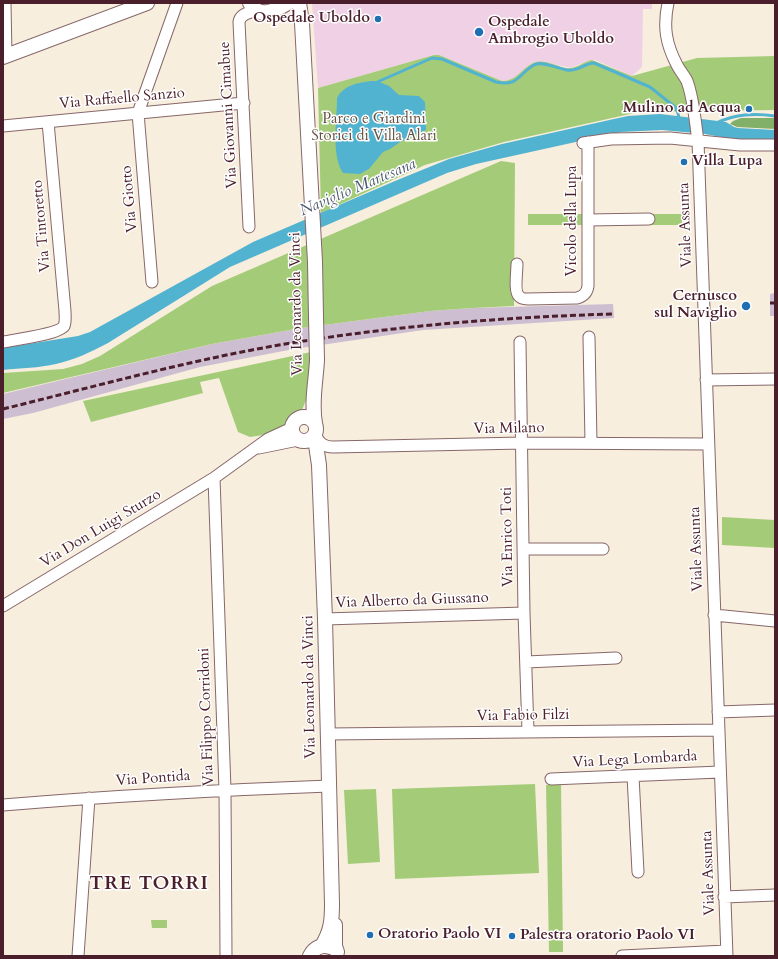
<!DOCTYPE html>
<style>
body{margin:0}
#map{position:relative;width:778px;height:959px;overflow:hidden;background:#f7eedd;font-family:Cardo,serif}
canvas{display:block}
.frame{position:absolute;inset:0;border:4px solid #4a1f2b;pointer-events:none}
</style>
<div id="map">
<canvas width="778" height="959"></canvas>
<div class="frame"></div>
</div>
<script>
const c = document.querySelector('canvas').getContext('2d');
c.lineJoin = 'round';
function paint(path, color) { c.fillStyle = color; c.fill(path, 'evenodd'); }
function stroke(path, color, width, dash) { c.strokeStyle = color; c.lineWidth = width; c.lineCap = dash ? 'butt' : 'round'; c.setLineDash(dash || []); c.stroke(path); }
function drawText(font, color, halo, rows, align = 'center') {
  c.font = font + ' Cardo,serif'; c.lineWidth = 3; c.setLineDash([]); c.textBaseline = 'middle'; c.strokeStyle = halo; c.fillStyle = color; for (const [text, x, y, turn = 0] of rows) {
    c.save(); c.translate(x, y); c.rotate((+turn || 0) * Math.PI / 180); c.textAlign = isNaN(turn) ? turn : align; if (halo) c.strokeText(text, 0, 0); c.fillText(text, 0, 0); c.restore();
  }
}
const built = new Path2D(`
 M 312,3 L 652,3 L 652,9 L 643,9 L 642,67 L 632,76 L 595,60 L 590,60 L 571,68 L 543,62 L 531,64 L 515,78 L 510,80 L 502,81 L 439,55 L 434,55 L 318,88 Z`);
const industrial = new Path2D(`
 M 775,293 L 775,316 L 770,316 L 770,294 Z
 M 613,304 L 614,318 L 423,330 L 294,349 L 200,367 L 33,413 L 3,419 L 3,394 L 212,344 L 301,328 L 430,311 L 473,308 Z`);
const green = new Path2D(`
 M 434,55 L 439,55 L 502,81 C 517,81 521,69 533,63 C 543,58 556,66 566,68 C 575,70 584,61 592,60 L 632,76 L 697,58 L 775,56 L 775,110 L 639,112 L 504,142 L 425,165 L 321,213 L 318,88 Z
 M 501,161 L 515,163 L 514,306 L 473,308 L 430,311 L 301,328 L 212,344 L 3,393 L 3,373 L 63,369 L 82,364 L 100,356 L 212,286 Z
 M 528,214 L 682,214 L 682,225 L 528,225 Z
 M 311,352 L 308,395 L 302,410 L 285,427 L 270,434 L 250,437 L 238,432 L 219,378 L 200,382 L 203,393 L 91,422 L 83,401 Z
 M 722,517 L 775,520 L 775,548 L 722,545 Z
 M 535,784 L 539,873 L 395,879 L 392,789 Z
 M 561,784 L 563,952 L 549,952 L 546,785 Z
 M 376,789 L 380,862 L 348,864 L 344,790 Z
 M 151,920 L 167,920 L 167,928 L 152,928 Z`);
const forest = new Path2D(`
 M 741,118 L 775,118 L 775,129 L 737,127 L 730,124 L 733,121 Z`);
const water = new Path2D(`
 M 371,81 L 377,81 L 389,86 L 399,95 L 419,96 L 425,102 L 426,130 L 400,142 L 390,149 L 383,152 L 369,169 L 360,174 L 343,173 C 331,155 337,120 337,98 C 344,85 357,83 371,81 Z
 M 660,114 L 726,122 L 734,127 L 738,128 L 775,130 L 775,140 L 732,139 L 705,134 L 662,130 L 621,132 L 476,164 L 447,173 L 230,267 L 108,343 C 91,352 74,360 56,364 C 39,368 21,368 3,370 L 3,348 L 78,336 L 90,332 L 253,242 L 395,181 L 449,159 L 502,144 L 614,119 L 628,116 Z`);
const stream = new Path2D(`
 M 375,83 L 432,58 L 442,59 L 496,82 C 519,87 518,74 534,65 C 541,60 559,69 567,70 C 577,72 585,63 594,63 L 650,87 L 675,107 L 678,113 L 679,119
 M 716,123 C 736,114 754,113 775,116`);
const minor = new Path2D(`
 M 5,3 L 6,56
 M 668,3 C 663,27 666,44 677,65 C 680,71 684,75 687,81 C 694,100 695,121 698,141 L 727,956
 M 3,126 L 244,103
 M 583,143 L 611,139 L 670,138 L 740,145 L 775,145
 M 588,220 L 649,219
 M 249,227 L 239,22 C 240,15 249,12 256,11
 M 517,264 C 517,271 514,292 519,296 C 521,299 525,299 528,299 L 577,298 C 584,296 587,293 588,286 L 588,142
 M 152,282 L 138,113 L 177,3
 M 589,337 L 591,443
 M 3,342 C 14,340 59,334 64,326 C 66,322 65,315 65,311 L 48,122
 M 520,342 L 524,613 L 528,731
 M 706,380 L 775,379
 M 315,435 C 319,443 324,447 333,447 L 522,443 L 708,444
 M 259,448 L 298,440
 M 214,478 L 225,790 L 226,956
 M 524,549 L 603,549
 M 3,606 L 214,478 L 268,439 L 292,428
 M 714,615 L 775,621
 M 325,619 L 524,613
 M 526,662 L 616,658
 M 718,712 L 775,710
 M 328,734 L 719,730
 M 633,776 L 638,872
 M 551,779 L 720,772
 M 3,805 C 112,796 220,790 329,786
 M 724,897 L 775,895
 M 78,956 L 89,798
 M 622,956 L 726,951`);
const tertiary = new Path2D(`
 M 250,3 C 259,20 276,10 288,3
 M 299,3 L 302,23 L 315,262 L 316,317
 M 3,57 L 147,3
 M292 429a12 12 0 1 1 24 0a12 12 0 1 1-24 0Z
 M 315,423 C 311,402 316,381 317,360
 M 315,435 L 316,445 L 319,465 L 325,619 L 332,904 C 332,921 331,931 322,946
 M 335,925 L 335,946 L 337,952
 M 310,956 C 314,948 322,944 330,947`);
const rail = new Path2D(`
 M 770,303 L 775,303
 M 3,409 C 97,386 190,360 285,344 C 394,326 504,317 614,314`);
const tertiaryBridge = new Path2D(`
 M 316,317 L 317,360`);
const markers = [
 [378,19,4,"#1f6fb2"],
 [479,32,5,"#1f6fb2"],
 [749,109,4,"#1f6fb2"],
 [684,162,4,"#1f6fb2"],
 [746,306,5,"#1f6fb2"],
 [370,935,4,"#1f6fb2"],
 [512,936,4,"#1f6fb2"]
];
const poiNames = [
 ["Ospedale Uboldo",370,19,"right"],
 ["Ospedale",488,23],
 ["Ambrogio Uboldo",488,40],
 ["Mulino ad Acqua",741,109,"right"],
 ["Villa Lupa",692,162],
 ["Cernusco",737,297,"right"],
 ["sul Naviglio",737,314,"right"],
 ["Oratorio Paolo VI",378,935],
 ["Palestra oratorio Paolo VI",520,936]
];
const streetNames = [
 ["Via Raffaello Sanzio",122,99,-5],
 ["Via Giovanni Cimabue",229,115,-93],
 ["Via Giotto",130,199,-95],
 ["Vicolo della Lupa",573,221,-90],
 ["Viale Assunta",686,225,-92],
 ["Via Tintoretto",42,226,-95],
 ["Via Leonardo da Vinci",297,304,-91],
 ["Via Milano",509,429,-1],
 ["Via Don Luigi Sturzo",101,529,-31],
 ["Via Enrico Toti",508,537,-91],
 ["Viale Assunta",697,549,-92],
 ["Via Alberto da Giussano",412,601,-2],
 ["Via Leonardo da Vinci",310,687,-91],
 ["Via Fabio Filzi",523,716,-1],
 ["Via Filippo Corridoni",207,717,-92],
 ["Via Lega Lombarda",635,760,-3],
 ["Via Pontida",153,779,-4],
 ["Viale Assunta",709,873,-92]
];
const parkNames = [
 ["Parco e Giardini",374,120],
 ["Storici di Villa Alari",374,137]
];
const waterNames = [
 ["Naviglio Martesana",358,188,-23]
];
const districtNames = [
 ["TRE TORRI",149,885]
];
paint(built, '#f0d0e4');
paint(industrial, '#cebed1');
paint(green, '#a4cc78');
paint(forest, '#83b068');
paint(water, '#52b3d0');
stroke(stream, '#52b3d0', 3);
stroke(minor, '#876769', 13);
stroke(tertiary, '#876769', 16);
stroke(minor, '#fff', 11);
stroke(tertiary, '#fff', 14);
stroke(rail, '#4a1f2b', 3, [6, 3]);
stroke(tertiaryBridge, '#876769', 16, []);
stroke(tertiaryBridge, '#fff', 14);
for (const [x, y, r, color] of markers) { const dot = new Path2D(); dot.arc(x, y, r, 0, 2 * Math.PI); c.fillStyle = color; c.fill(dot); stroke(dot, '#fff', 1.5); }
drawText('bold 15px', '#4a1f2b', '#fff', poiNames, 'left');
drawText('15px', '#4a1f2b', '#fff', streetNames);
drawText('15px', '#655342', '#fff', parkNames);
drawText('italic 16px', '#4d5a6d', '#fff', waterNames);
c.letterSpacing = '1px';
drawText('bold 19px', '#4a1f2b', '#fff', districtNames);
c.letterSpacing = '0px';
</script>
